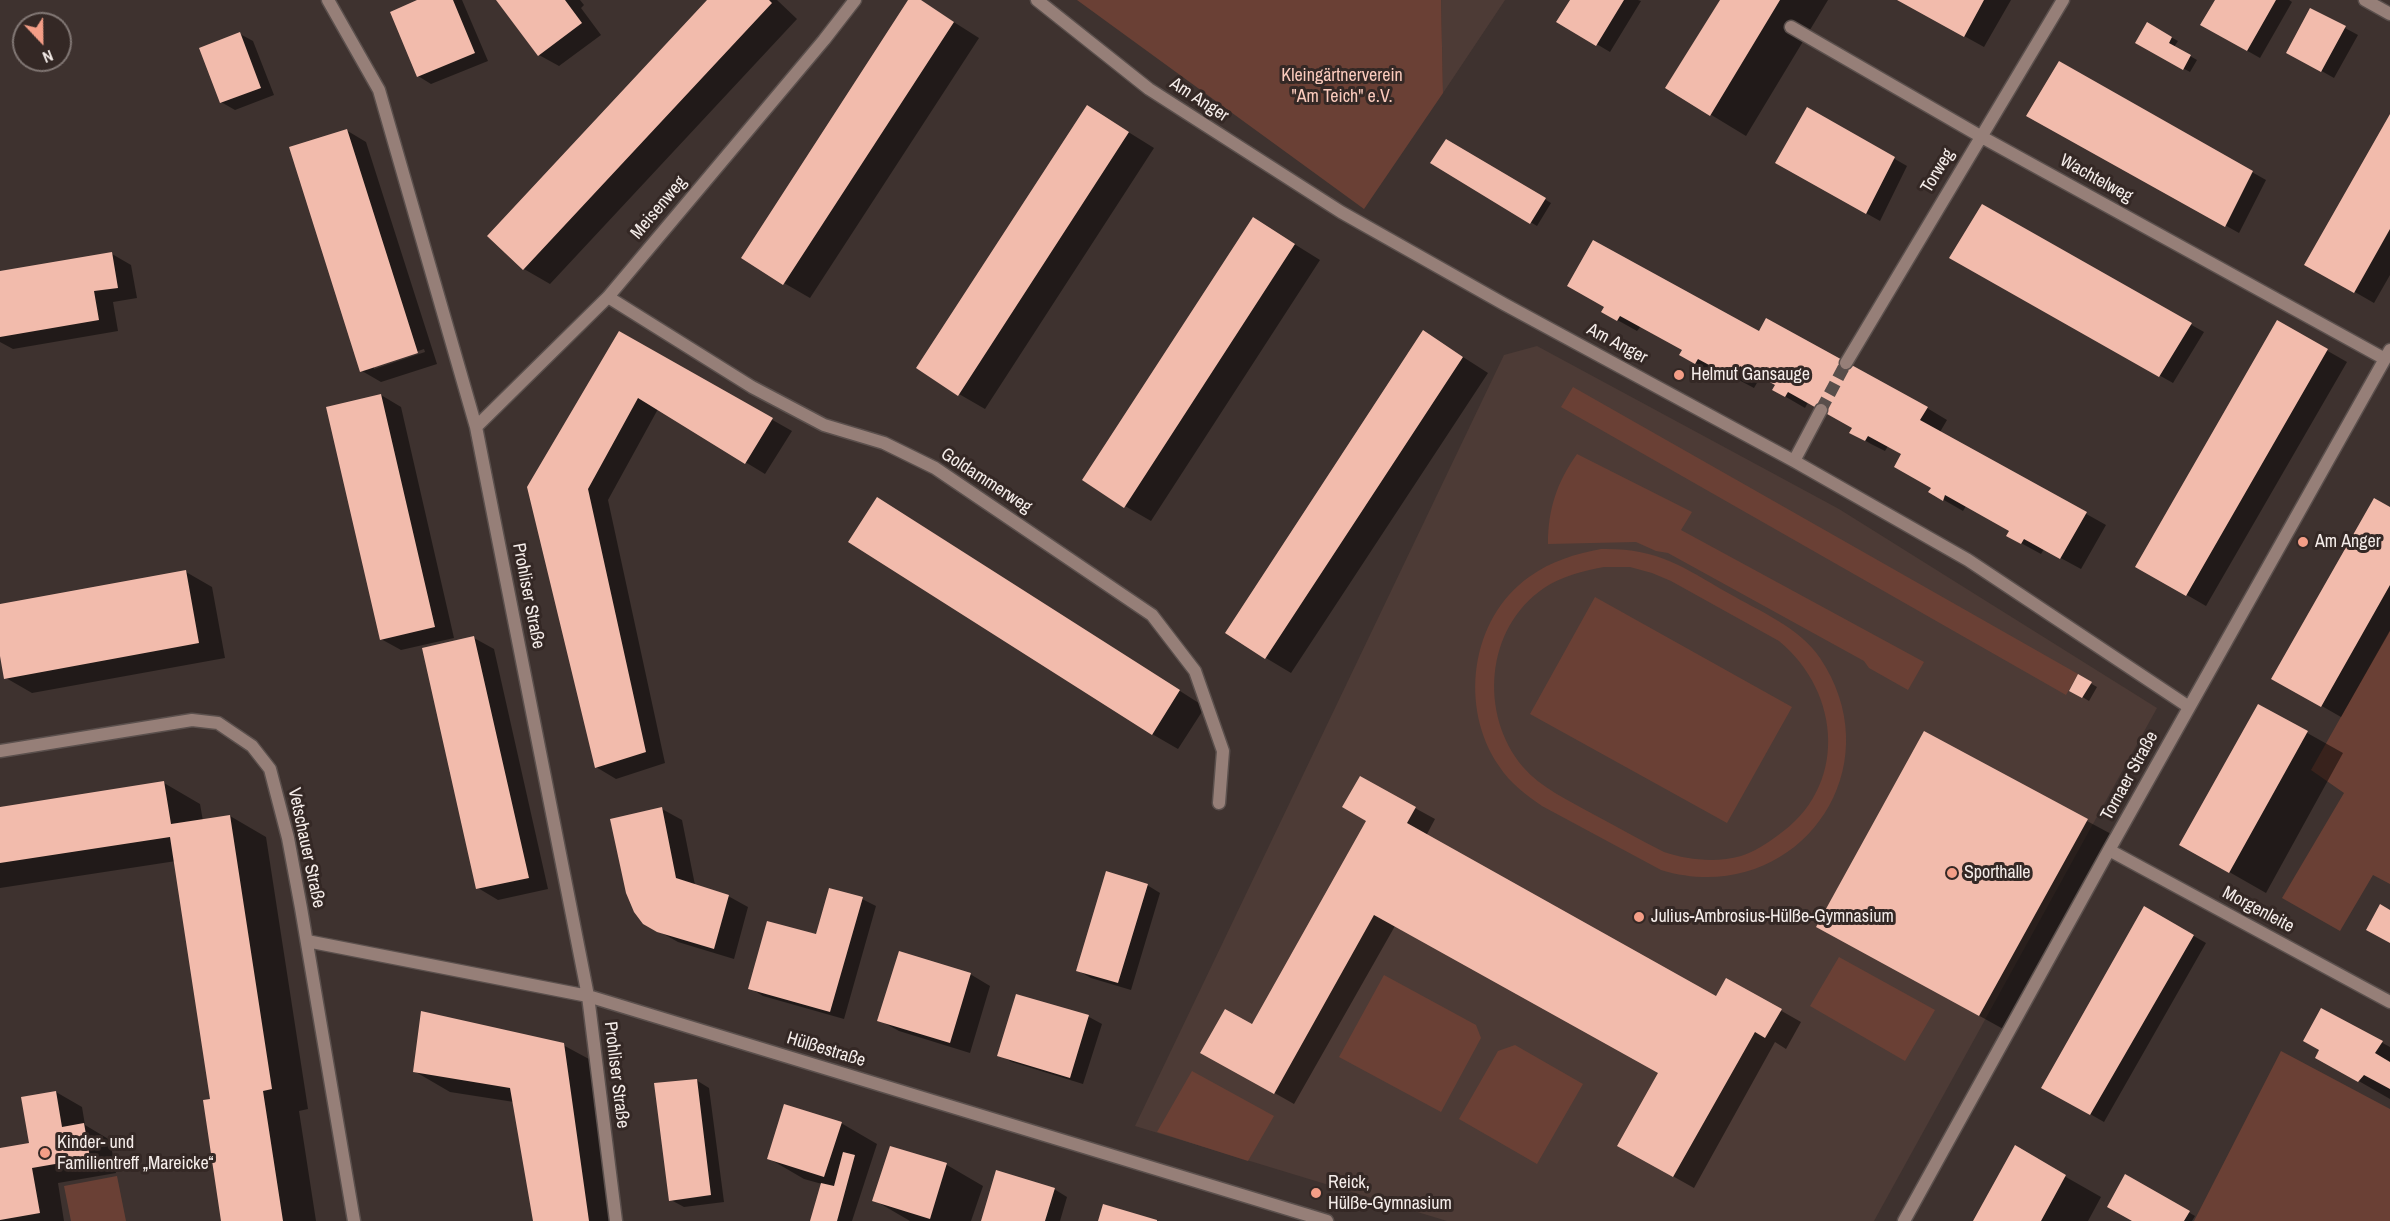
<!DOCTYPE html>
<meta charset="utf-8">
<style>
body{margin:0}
#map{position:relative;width:2390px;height:1221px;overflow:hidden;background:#3e322f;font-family:"Archivo Narrow",sans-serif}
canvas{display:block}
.north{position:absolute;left:12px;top:12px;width:60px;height:60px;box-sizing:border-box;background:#342825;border:2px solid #817774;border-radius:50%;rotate:158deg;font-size:16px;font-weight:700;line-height:24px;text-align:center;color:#f5edea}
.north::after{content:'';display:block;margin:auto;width:21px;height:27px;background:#f49e87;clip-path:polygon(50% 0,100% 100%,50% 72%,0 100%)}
</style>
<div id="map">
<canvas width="2390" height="1221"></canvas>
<div class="north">N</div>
</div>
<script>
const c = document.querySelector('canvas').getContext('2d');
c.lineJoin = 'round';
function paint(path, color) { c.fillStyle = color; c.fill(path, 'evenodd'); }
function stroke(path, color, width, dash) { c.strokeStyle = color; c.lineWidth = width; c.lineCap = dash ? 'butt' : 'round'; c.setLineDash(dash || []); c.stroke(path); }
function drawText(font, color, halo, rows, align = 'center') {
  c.font = font + ' "Archivo Narrow",sans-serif'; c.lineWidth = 6; c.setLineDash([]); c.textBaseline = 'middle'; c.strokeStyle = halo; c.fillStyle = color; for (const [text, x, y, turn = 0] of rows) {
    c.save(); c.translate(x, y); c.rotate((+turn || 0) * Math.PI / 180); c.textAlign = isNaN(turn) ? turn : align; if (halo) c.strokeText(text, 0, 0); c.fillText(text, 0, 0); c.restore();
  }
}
const built = new Path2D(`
 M 1441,0 L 1505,0 L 1443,93 Z
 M 1537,346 L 1839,509 L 2157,708 L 1874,1221 L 1447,1221 L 1135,1126 L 1504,355 Z`);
const green = new Path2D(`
 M 1077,0 L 1441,0 L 1443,93 L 1364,209 Z
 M 1573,387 L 2078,674 L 2066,695 L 1561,407 Z
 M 1577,454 L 1692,512 L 1681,530 L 1924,662 L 1908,690 L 1869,668 L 1864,661 L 1668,553 L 1656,551 L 1636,542 L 1548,544 C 1548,509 1557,482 1577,454 Z
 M 1601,549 C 1658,548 1681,566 1728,593 C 1759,611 1799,627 1820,658 C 1897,773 1792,910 1661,870 L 1542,806 C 1526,795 1510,783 1499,766 C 1459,708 1470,619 1529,577 C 1551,561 1575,554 1601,549 ZM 1604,567 L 1630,567 L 1652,573 L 1671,581 L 1779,641 C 1842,693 1848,788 1777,836 C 1766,844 1754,852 1741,856 C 1716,863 1688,860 1664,852 C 1640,840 1616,826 1591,813 C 1568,800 1541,788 1523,767 C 1479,715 1485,628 1544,588 C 1562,576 1583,571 1604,567 Z
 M 1595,597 L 1792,707 L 1727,823 L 1530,714 Z
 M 2390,630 L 2390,884 L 2373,875 L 2340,931 L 2282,898 L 2344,793 L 2311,770 Z
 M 1839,957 L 1935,1010 L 1905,1061 L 1810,1006 Z
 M 1384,975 L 1476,1025 L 1481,1038 L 1441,1112 L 1339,1057 Z
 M 1515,1045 L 1583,1084 L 1537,1164 L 1459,1119 L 1498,1051 Z
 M 2281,1051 L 2390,1109 L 2390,1221 L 2194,1221 Z
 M 1192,1071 L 1274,1116 L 1248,1161 L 1157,1132 Z
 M 117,1176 L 126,1221 L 71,1221 L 64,1186 Z`);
const shadow = new Path2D(`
 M 421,0 L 462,0 L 488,61 L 431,84 L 418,76 Z
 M 498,0 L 580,0 L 584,5 L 581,8 L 601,35 L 559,66 L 539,55 Z
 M 709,0 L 777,0 L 797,19 L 550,284 L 524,269 Z
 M 910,0 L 919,0 L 979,38 L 810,298 L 784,283 Z
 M 1571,0 L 1638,0 L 1641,1 L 1610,52 L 1558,21 Z
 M 1721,0 L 1828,0 L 1746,136 L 1667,88 Z
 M 1899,0 L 2011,0 L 1984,47 Z
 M 2216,0 L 2289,0 L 2292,2 L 2260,58 L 2202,25 Z
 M 2147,24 L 2178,41 L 2174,47 L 2197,60 L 2190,72 L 2137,43 Z
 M 2345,28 L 2358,35 L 2334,78 L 2288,52 Z
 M 240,34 L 253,41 L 274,95 L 235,110 L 221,102 Z
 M 2059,63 L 2266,180 L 2239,233 L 2028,115 Z
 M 1088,107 L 1154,148 L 985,409 L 959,394 Z
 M 1808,109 L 1907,166 L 1880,221 L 1777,163 Z
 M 2390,117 L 2390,275 L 2374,303 L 2306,264 Z
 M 346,130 L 366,142 L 437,364 L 381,382 L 362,371 ZM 424,349 L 425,352 L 374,369 L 374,366 Z
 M 1446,141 L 1551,203 L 1537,226 L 1432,163 Z
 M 1982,206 L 2204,332 L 2173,383 L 1951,258 Z
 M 1254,219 L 1320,260 L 1151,521 L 1125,506 Z
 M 112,254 L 131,265 L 137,298 L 113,302 L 118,331 L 13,349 L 0,342 L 0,273 Z
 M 1603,312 L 1760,333 L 1927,408 L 1947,420 L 1940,432 L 2106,525 L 2081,569 L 2044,549 L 2041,554 L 2008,536 L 2011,531 L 1966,506 L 1963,511 L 1930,492 L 1933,488 L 1903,454 L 1888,446 L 1885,451 L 1871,444 L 1851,432 L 1854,428 L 1808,402 L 1805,408 L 1774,390 L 1777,385 L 1761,376 L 1754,388 L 1718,369 L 1715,374 L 1681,355 L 1684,350 L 1641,326 L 1637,331 Z
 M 2277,322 L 2347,362 L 2206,606 L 2137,566 Z
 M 1424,332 L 1488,373 L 1291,673 L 1266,658 Z
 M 619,333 L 792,431 L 765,474 L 658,409 L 608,500 L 665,763 L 616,779 L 596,767 L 529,487 Z
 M 381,395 L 401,407 L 454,638 L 401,650 L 381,639 Z
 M 2390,508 L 2390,631 L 2341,717 L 2273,678 Z
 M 903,514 L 1205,707 L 1178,749 L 1152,734 Z
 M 186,572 L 212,587 L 225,658 L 32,693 L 6,678 L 0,648 L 0,606 Z
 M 474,638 L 494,649 L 548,889 L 498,900 L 478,888 Z
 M 2078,676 L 2097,687 L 2089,701 L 2071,690 Z
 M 2259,706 L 2343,753 L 2266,893 L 2217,865 Z
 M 1360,778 L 1435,819 L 1426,836 L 1717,998 L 1727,980 L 1801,1022 L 1786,1049 L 1775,1042 L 1694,1188 L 1619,1146 L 1660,1073 L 1395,926 L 1294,1104 L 1202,1052 L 1253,1026 L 1368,820 Z
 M 164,783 L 200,804 L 203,821 L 230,816 L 266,837 L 308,1109 L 299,1111 L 316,1221 L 223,1221 L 212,1101 L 176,861 L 0,888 L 0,808 Z
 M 662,809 L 682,820 L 695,885 L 728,896 L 748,907 L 734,959 L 678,942 L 644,923 Z
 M 2087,821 L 2113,835 L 2005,1030 L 1844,941 Z
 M 1147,885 L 1160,893 L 1131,990 L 1091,978 L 1077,970 Z
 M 862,899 L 876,906 L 844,1019 L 763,996 L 750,988 Z
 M 2145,908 L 2206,943 L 2104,1122 L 2043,1087 Z
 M 970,974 L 990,986 L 970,1053 L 899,1031 L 879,1020 Z
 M 1017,996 L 1089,1017 L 1102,1024 L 1083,1084 L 1012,1062 L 999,1055 Z
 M 2322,1010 L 2390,1047 L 2390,1099 L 2317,1057 L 2320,1050 Z
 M 563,1045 L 600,1065 L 622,1221 L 534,1221 L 514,1102 L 450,1092 L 414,1071 Z
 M 696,1080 L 709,1088 L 724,1202 L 684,1207 L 671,1200 Z
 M 56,1092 L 82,1107 L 85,1125 L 110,1140 L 116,1173 L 58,1183 L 64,1221 L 0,1221 L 0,1149 L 31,1144 Z
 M 841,1123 L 877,1144 L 852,1221 L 812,1221 L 822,1184 L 804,1179 L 768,1158 Z
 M 890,1147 L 947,1165 L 983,1186 L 971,1221 L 910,1221 L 874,1200 Z
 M 2015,1148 L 2101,1197 L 2088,1221 L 1975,1221 Z
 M 2126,1176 L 2195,1216 L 2192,1221 L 2135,1221 Z
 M 1054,1189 L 1067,1197 L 1060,1221 L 982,1221 Z`);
const building = new Path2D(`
 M 417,0 L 453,0 L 475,53 L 417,77 L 390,12 Z
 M 496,0 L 565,0 L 582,23 L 538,56 Z
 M 707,0 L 769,0 L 772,3 L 523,270 L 487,236 Z
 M 908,0 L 921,0 L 954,22 L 783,285 L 741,258 Z
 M 1570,0 L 1624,0 L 1596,46 L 1556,22 Z
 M 1720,0 L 1780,0 L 1710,116 L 1665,88 Z
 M 1897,0 L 1984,0 L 1964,37 Z
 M 2215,0 L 2276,0 L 2247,51 L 2200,25 Z
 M 2310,8 L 2346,26 L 2321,72 L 2286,53 Z
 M 2147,22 L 2172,37 L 2169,43 L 2191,55 L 2183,70 L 2135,43 Z
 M 240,32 L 261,88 L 220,103 L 199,48 Z
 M 2059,61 L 2253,171 L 2225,227 L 2026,116 Z
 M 1087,105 L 1129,132 L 958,396 L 916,368 Z
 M 1807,107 L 1895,157 L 1866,214 L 1775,163 Z
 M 2390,114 L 2390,229 L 2354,293 L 2304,265 Z
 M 347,129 L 418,353 L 360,372 L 289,147 Z
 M 1446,139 L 1546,198 L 1530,224 L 1430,163 Z
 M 1982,204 L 2192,323 L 2159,377 L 1949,258 Z
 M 1253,217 L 1295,244 L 1124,508 L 1082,480 Z
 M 1593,240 L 1759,331 L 1766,318 L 1928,407 L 1920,420 L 2087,512 L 2060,559 L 2024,539 L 2021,544 L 2006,536 L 2009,531 L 1945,495 L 1943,501 L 1928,492 L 1931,488 L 1894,467 L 1901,454 L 1868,436 L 1865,441 L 1849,433 L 1852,428 L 1788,392 L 1785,397 L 1772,390 L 1775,385 L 1740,366 L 1733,378 L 1698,359 L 1695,364 L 1679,355 L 1682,350 L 1620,316 L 1617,321 L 1601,312 L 1604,307 L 1567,286 Z
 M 112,252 L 118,288 L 94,291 L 99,320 L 0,337 L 0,271 Z
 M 2277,320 L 2328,349 L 2186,596 L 2135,567 Z
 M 1423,330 L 1463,357 L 1265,659 L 1225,633 Z
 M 619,331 L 773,418 L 745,464 L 638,398 L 588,489 L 646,752 L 595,768 L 527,487 Z
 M 381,394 L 435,627 L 380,640 L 326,407 Z
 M 877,497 L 1180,690 L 1152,735 L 848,542 Z
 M 2374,498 L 2390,507 L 2390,585 L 2321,707 L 2271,679 Z
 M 186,570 L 199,643 L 4,679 L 0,656 L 0,604 Z
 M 474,636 L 529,878 L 476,889 L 422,648 Z
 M 2078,674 L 2092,682 L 2082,698 L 2069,691 Z
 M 2258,704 L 2308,731 L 2229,873 L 2179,845 Z
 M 1924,731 L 2088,819 L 1979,1016 L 1816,927 Z
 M 1360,776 L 1416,807 L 1407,823 L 1716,996 L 1726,978 L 1782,1009 L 1765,1038 L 1755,1032 L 1673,1177 L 1617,1146 L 1658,1073 L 1374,915 L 1274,1094 L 1200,1053 L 1225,1009 L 1252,1024 L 1366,821 L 1342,807 Z
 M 164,781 L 171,824 L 230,815 L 272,1089 L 263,1091 L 283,1221 L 221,1221 L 203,1100 L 210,1099 L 170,837 L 0,863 L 0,807 Z
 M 662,807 L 676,878 L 729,895 L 714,949 L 657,932 L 643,924 L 634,912 L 626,893 L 610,819 Z
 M 1106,871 L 1148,884 L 1118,983 L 1076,971 Z
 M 829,888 L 863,897 L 830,1012 L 748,989 L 767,921 L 816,934 Z
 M 2380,904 L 2390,910 L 2390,943 L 2366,930 Z
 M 2144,906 L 2194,935 L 2090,1115 L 2041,1088 Z
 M 899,951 L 971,973 L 950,1043 L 877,1021 Z
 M 1016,994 L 1089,1015 L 1070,1078 L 997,1056 Z
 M 2321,1008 L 2383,1041 L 2375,1053 L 2390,1062 L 2390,1089 L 2364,1075 L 2358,1082 L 2315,1058 L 2319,1050 L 2303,1041 Z
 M 421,1011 L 564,1043 L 589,1221 L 533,1221 L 510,1088 L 413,1072 Z
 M 697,1079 L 711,1195 L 669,1201 L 654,1083 Z
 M 56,1091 L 62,1127 L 84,1123 L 90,1158 L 32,1168 L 40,1213 L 0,1220 L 0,1148 L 29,1143 L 21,1097 Z
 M 784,1104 L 842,1122 L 824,1177 L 767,1159 Z
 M 2015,1145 L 2066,1175 L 2041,1221 L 1973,1221 Z
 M 890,1146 L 947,1163 L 930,1219 L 872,1201 Z
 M 843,1152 L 855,1155 L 837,1221 L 810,1221 L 821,1183 L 834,1186 Z
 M 996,1170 L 1055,1188 L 1045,1221 L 981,1221 Z
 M 2125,1174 L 2190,1211 L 2184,1221 L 2132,1221 L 2107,1207 Z
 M 1103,1204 L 1157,1220 L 1157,1221 L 1098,1221 Z`);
const minorTunnel = new Path2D(`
 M 1821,410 L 1846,363`);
const minor = new Path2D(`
 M 328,0 L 379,90 L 476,427 L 588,996 L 616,1221
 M 1037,0 L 1149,89 L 1341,212 L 1504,304 L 1794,461 L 1968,560 L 2189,707
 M 2365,0 L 2390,14
 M 1791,27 L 1980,136 L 2385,359
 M 608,297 L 752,387 L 824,425 L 884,443 L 935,468 L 1152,615 L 1195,671 L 1223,751 L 1219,803
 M 1846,363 L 2063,0
 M 476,427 L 608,297 L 824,40 L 855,0
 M 1794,461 L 1821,410
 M 0,751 L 192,720 L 218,723 L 252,746 L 270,769 L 288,838 L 301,908 L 354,1221
 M 2109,850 L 2390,1002
 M 307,941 L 588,996 L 1327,1221
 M 1904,1221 L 2109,850 L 2390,350`);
const markers = [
 [1679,375,6,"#f49e87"],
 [2303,542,6,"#f49e87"],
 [1952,873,6,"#f49e87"],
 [1639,917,6,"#f49e87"],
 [45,1153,6,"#f49e87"],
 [1316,1193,6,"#f49e87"]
];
const parkNames = [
 ["Kleingärtnerverein",1342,76],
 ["\"Am Teich\" e.V.",1342,97]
];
const streetNames = [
 ["Am Anger",1199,100,33],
 ["Torweg",1938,171,-59],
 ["Wachtelweg",2096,179,29],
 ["Meisenweg",659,208,-50],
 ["Am Anger",1617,344,28],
 ["Goldammerweg",986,481,33],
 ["Prohliser Straße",528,596,79],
 ["Tornaer Straße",2130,776,-61],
 ["Vetschauer Straße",306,848,78],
 ["Morgenleite",2258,910,28],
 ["Hülßestraße",826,1050,17],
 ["Prohliser Straße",616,1075,83]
];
const poiNames = [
 ["Helmut Gansauge",1691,375],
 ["Am Anger",2315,542],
 ["Sporthalle",1964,873],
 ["Julius-Ambrosius-Hülße-Gymnasium",1651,917],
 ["Kinder- und",57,1143],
 ["Familientreff „Mareicke“",57,1164],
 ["Reick,",1328,1183],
 ["Hülße-Gymnasium",1328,1204]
];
paint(built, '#4d3b36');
paint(green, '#6a4035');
paint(shadow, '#0007');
paint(building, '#f2bbac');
stroke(minorTunnel, '#594e4b', 12, [12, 6]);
stroke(minor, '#5b504d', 15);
stroke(minor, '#967f78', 12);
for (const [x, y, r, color] of markers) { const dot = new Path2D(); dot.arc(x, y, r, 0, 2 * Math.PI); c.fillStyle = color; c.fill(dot); stroke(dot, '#342825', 2); }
drawText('18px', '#fbcbbd', '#342825', parkNames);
drawText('18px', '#f5edea', '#342825', streetNames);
drawText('18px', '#f5edea', '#342825', poiNames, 'left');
</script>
